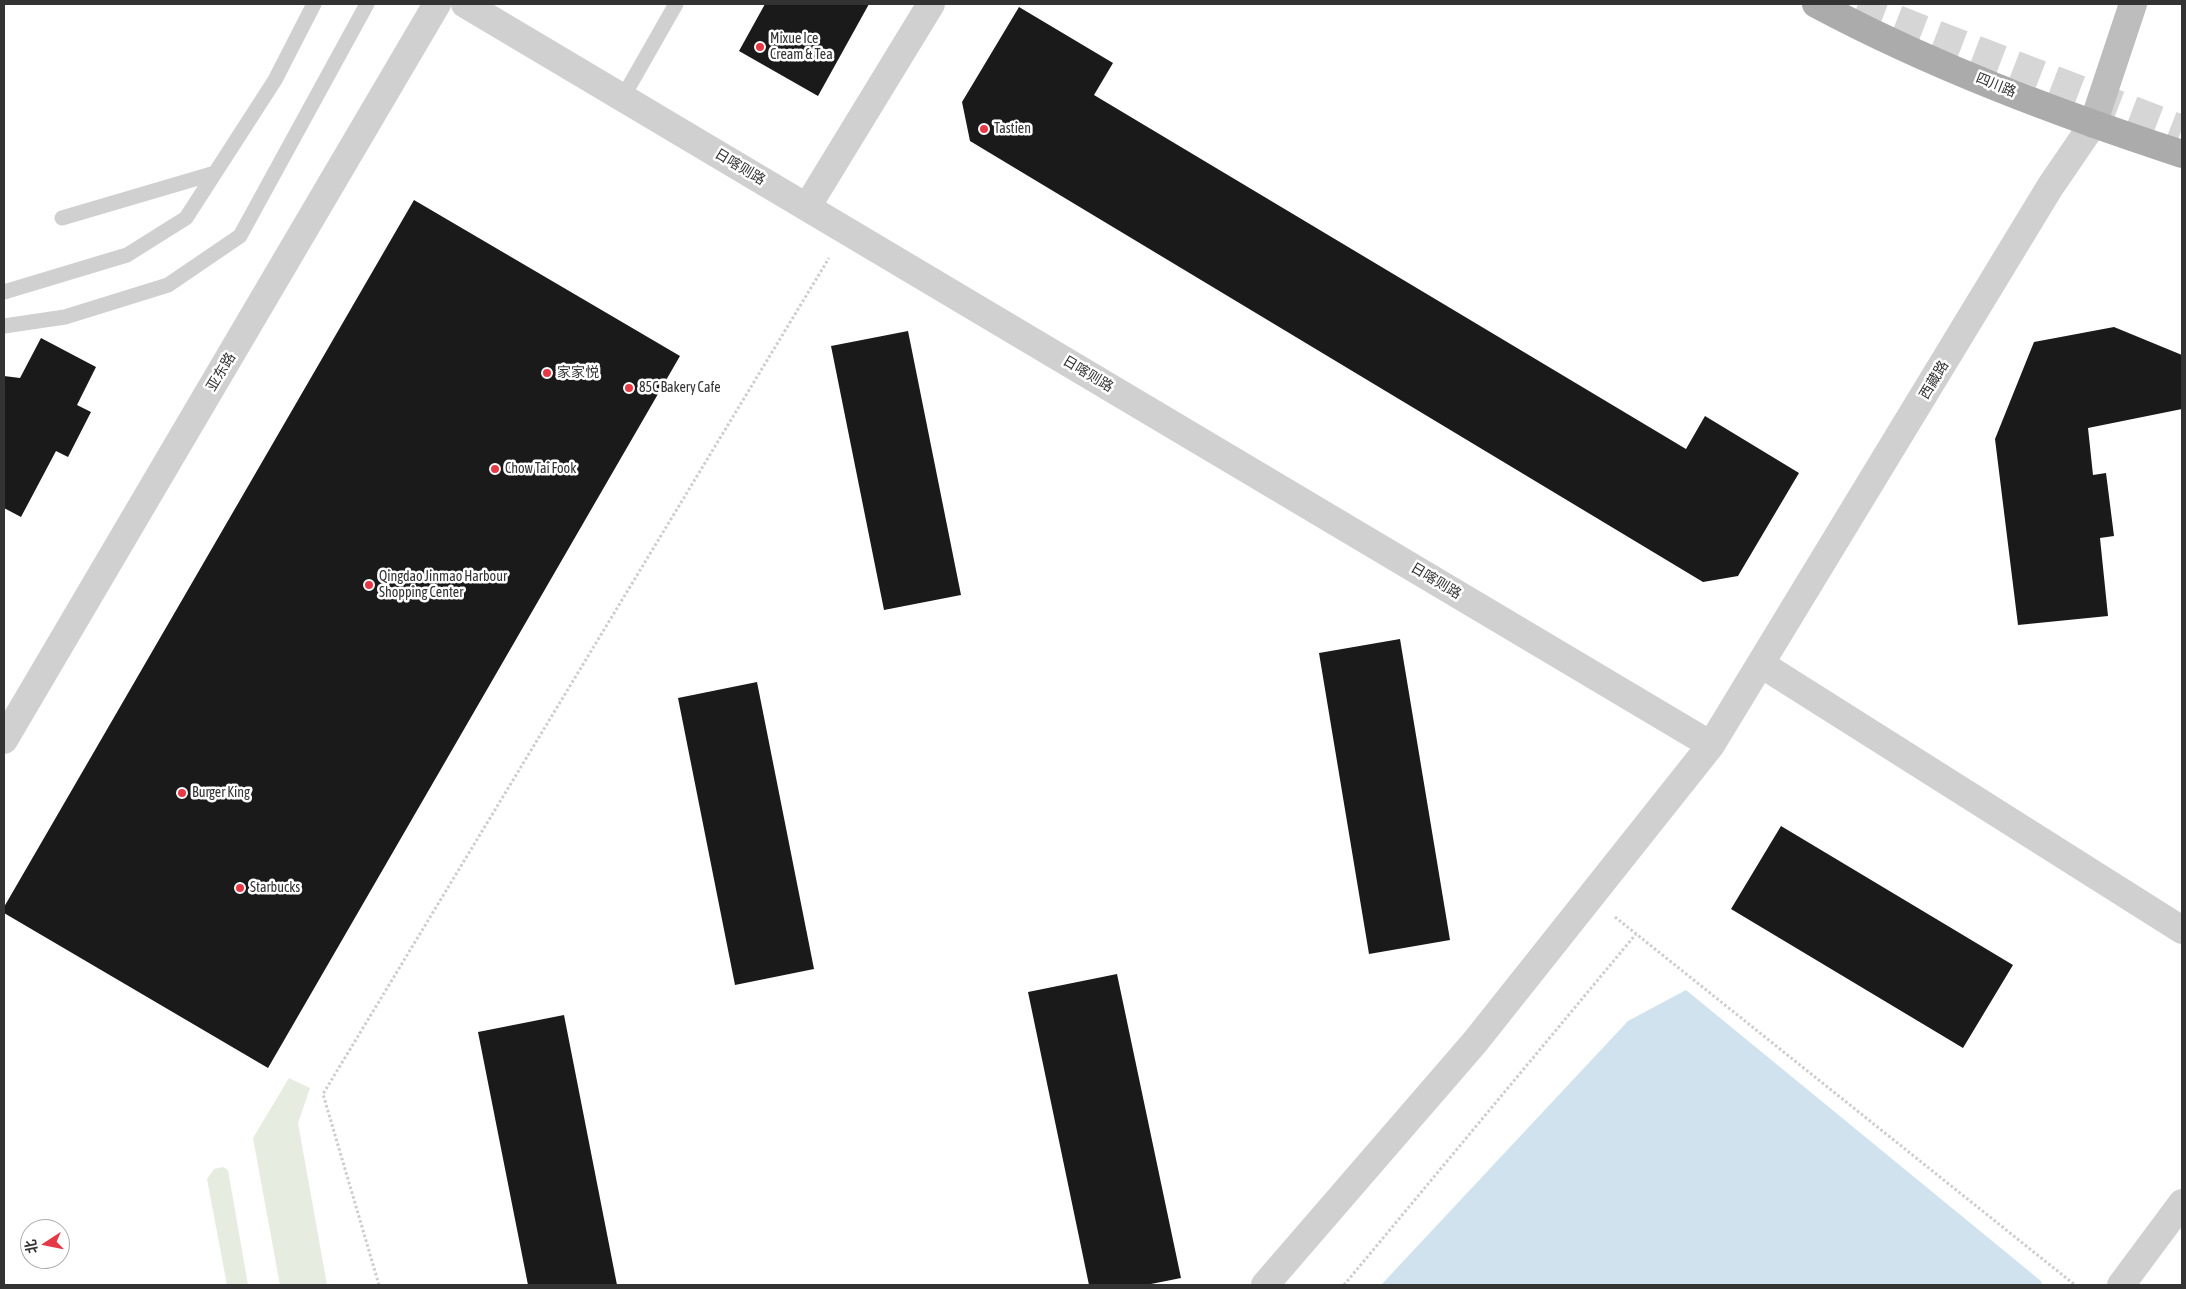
<!DOCTYPE html>
<meta charset="utf-8">
<style>
body{margin:0}
#map{position:relative;width:2186px;height:1289px;overflow:hidden;background:#fff;font-family:"Asap Condensed","Noto Sans SC",sans-serif}
canvas{display:block}
.frame{position:absolute;inset:0;border:5px solid #333;pointer-events:none}
.north{position:absolute;left:20px;top:1219px;width:50px;height:50px;box-sizing:border-box;background:#fff;border:1px solid #adadad;border-radius:50%;rotate:259deg;font-size:14px;font-weight:700;line-height:20px;text-align:center;color:#333}
.north::after{content:'';display:block;margin:auto;width:18px;height:22px;background:#e63946;clip-path:polygon(50% 0,100% 100%,50% 72%,0 100%)}
</style>
<div id="map">
<canvas width="2186" height="1289"></canvas>
<div class="frame"></div>
<div class="north">北</div>
</div>
<script>
const c = document.querySelector('canvas').getContext('2d');
c.lineJoin = 'round';
function paint(path, color) { c.fillStyle = color; c.fill(path, 'evenodd'); }
function stroke(path, color, width, dash) { c.strokeStyle = color; c.lineWidth = width; c.lineCap = dash ? 'butt' : 'round'; c.setLineDash(dash || []); c.stroke(path); }
function drawText(font, color, halo, rows, align = 'center') {
  c.font = font + ' "Asap Condensed","Noto Sans SC",sans-serif'; c.lineWidth = 5; c.setLineDash([]); c.textBaseline = 'middle'; c.strokeStyle = halo; c.fillStyle = color; for (const [text, x, y, turn = 0] of rows) {
    c.save(); c.translate(x, y); c.rotate((+turn || 0) * Math.PI / 180); c.textAlign = isNaN(turn) ? turn : align; if (halo) c.strokeText(text, 0, 0); c.fillText(text, 0, 0); c.restore();
  }
}
const green = new Path2D(`
 M 289,1078 L 310,1088 L 298,1123 L 327,1285 L 280,1285 L 253,1138 Z
 M 223,1167 L 228,1170 L 248,1285 L 227,1285 L 207,1179 L 214,1169 Z`);
const water = new Path2D(`
 M 1686,990 L 2041,1281 L 2042,1285 L 1381,1285 L 1628,1021 Z`);
const building = new Path2D(`
 M 765,4 L 869,4 L 818,96 L 739,51 Z
 M 1019,7 L 1113,63 L 1094,95 L 1686,449 L 1705,416 L 1799,473 L 1738,576 L 1703,582 L 970,141 L 962,102 Z
 M 414,200 L 680,356 L 268,1068 L 4,913 L 4,907 Z
 M 2114,327 L 2182,355 L 2182,409 L 2088,428 L 2093,475 L 2106,473 L 2114,536 L 2100,538 L 2108,616 L 2018,625 L 1995,439 L 2034,342 Z
 M 908,331 L 961,595 L 884,610 L 831,346 Z
 M 41,338 L 96,367 L 77,405 L 91,412 L 68,457 L 56,451 L 21,517 L 4,508 L 4,376 L 20,378 Z
 M 1400,639 L 1450,940 L 1369,954 L 1319,653 Z
 M 757,682 L 814,969 L 735,985 L 678,698 Z
 M 1781,826 L 2013,965 L 1963,1048 L 1731,909 Z
 M 1117,974 L 1181,1278 L 1146,1285 L 1089,1285 L 1028,992 Z
 M 564,1015 L 617,1285 L 528,1285 L 478,1032 Z`);
const highwayTunnel = new Path2D(`
 M 1858,4 L 2182,129`);
const path = new Path2D(`
 M 1615,917 L 2075,1285
 M 379,1285 L 323,1094 L 829,258
 M 1344,1285 L 1636,934`);
const lane = new Path2D(`
 M 623,97 L 676,4
 M 62,218 L 215,173
 M 4,292 L 127,255 L 186,218 L 275,80 L 314,4
 M 4,326 L 65,317 L 168,285 L 240,236 L 367,4`);
const street = new Path2D(`
 M 465,4 L 1711,745
 M 807,207 L 931,4
 M 1761,664 L 2182,930
 M 4,740 L 437,4
 M 1265,1285 L 1475,1042 L 1711,745 L 2050,187 L 2093,124
 M 2121,1285 L 2182,1203`);
const secondary = new Path2D(`
 M 2093,124 L 2133,4`);
const primary = new Path2D(`
 M 1816,4 C 1932,66 2057,113 2182,154`);
const markers = [
 [760,47,5,"#e63946"],
 [984,129,5,"#e63946"],
 [547,373,5,"#e63946"],
 [629,388,5,"#e63946"],
 [495,469,5,"#e63946"],
 [369,585,5,"#e63946"],
 [182,793,5,"#e63946"],
 [240,888,5,"#e63946"]
];
const poiNames = [
 ["Mixue Ice",770,39],
 ["Cream & Tea",770,55],
 ["Tastien",994,129],
 ["家家悦",557,373],
 ["85C Bakery Cafe",639,388],
 ["Chow Tai Fook",505,469],
 ["Qingdao Jinmao Harbour",379,577],
 ["Shopping Center",379,593],
 ["Burger King",192,793],
 ["Starbucks",250,888]
];
const streetNames = [
 ["四川路",1996,85,22],
 ["日喀则路",740,167,31],
 ["亚东路",221,372,-59],
 ["日喀则路",1088,374,31],
 ["西藏路",1934,380,-59],
 ["日喀则路",1436,581,31]
];
paint(green, '#e6ecdf');
paint(water, '#cfe2ee');
paint(building, '#1a1a1a');
stroke(highwayTunnel, '#d6d6d6', 28, [28, 14]);
stroke(path, '#cdcdcd', 3, [2.5, 2.5]);
stroke(lane, '#d0d0d0', 15);
stroke(street, '#d0d0d0', 28);
stroke(secondary, '#bdbdbd', 28);
stroke(primary, '#ababab', 28);
for (const [x, y, r, color] of markers) { const dot = new Path2D(); dot.arc(x, y, r, 0, 2 * Math.PI); c.fillStyle = color; c.fill(dot); stroke(dot, '#fff', 2); }
drawText('14px', '#333', '#fff', poiNames, 'left');
drawText('14px', '#333', '#fff', streetNames);
</script>
